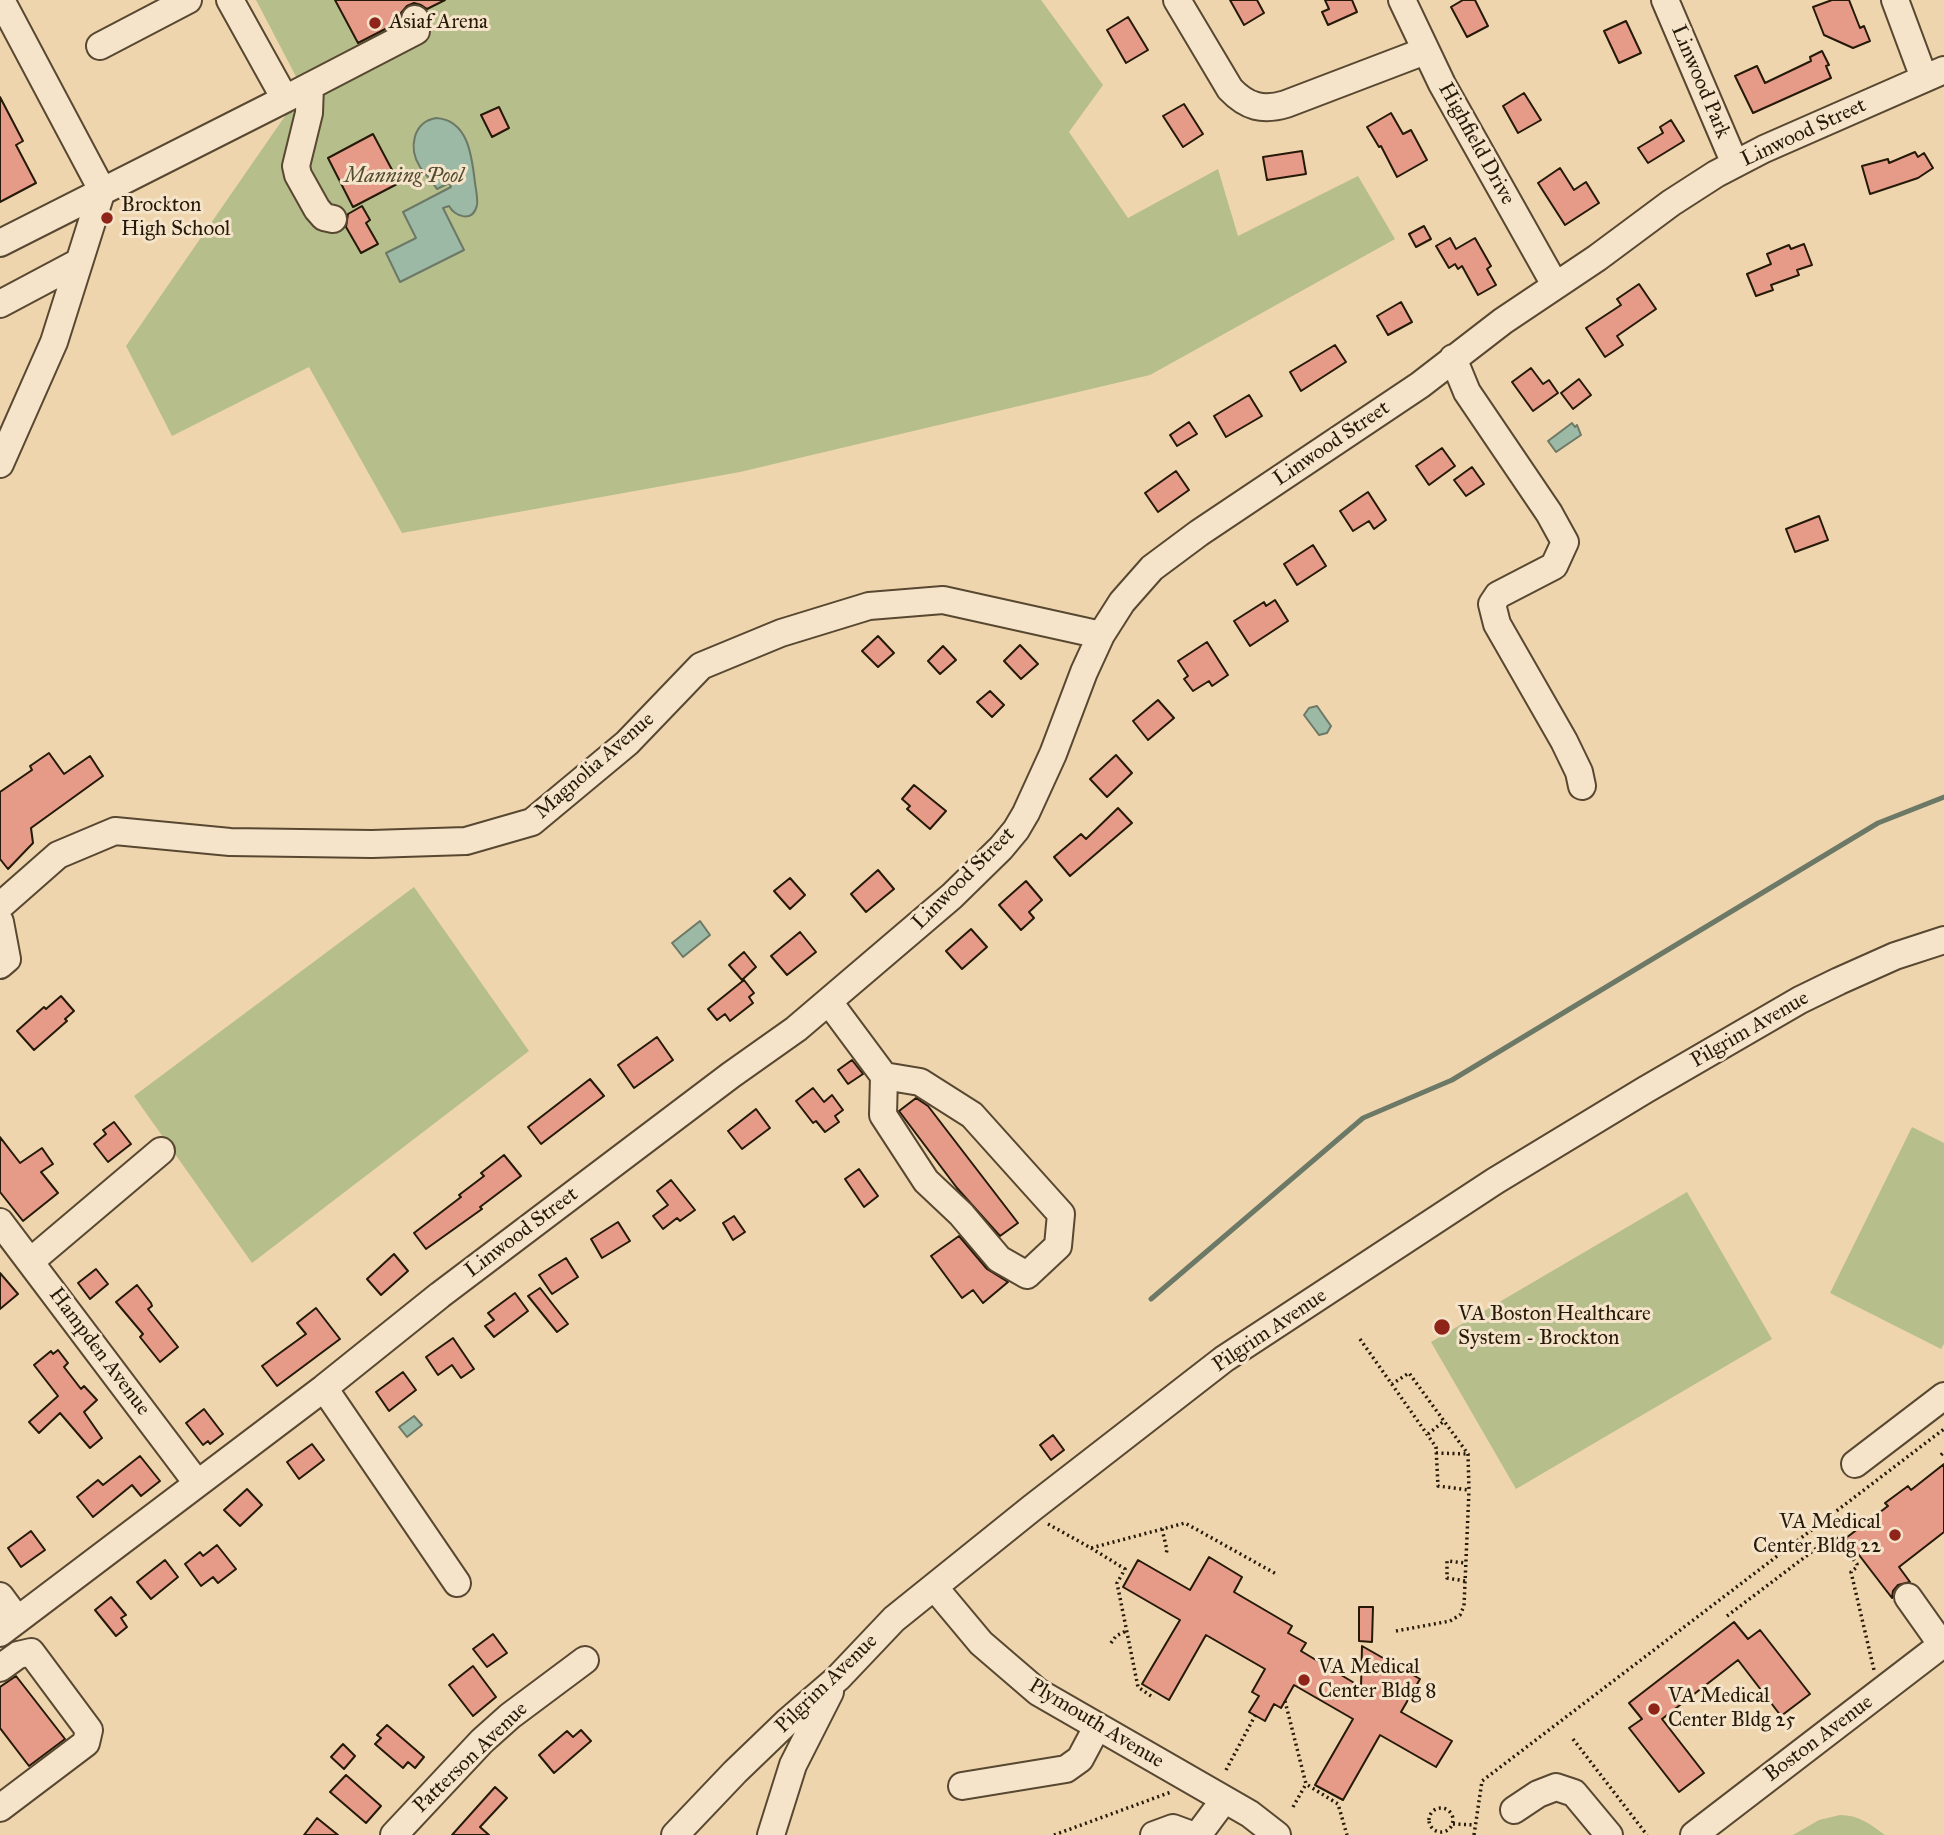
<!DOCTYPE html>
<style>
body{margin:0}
canvas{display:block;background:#efd5ad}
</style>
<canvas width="1944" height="1835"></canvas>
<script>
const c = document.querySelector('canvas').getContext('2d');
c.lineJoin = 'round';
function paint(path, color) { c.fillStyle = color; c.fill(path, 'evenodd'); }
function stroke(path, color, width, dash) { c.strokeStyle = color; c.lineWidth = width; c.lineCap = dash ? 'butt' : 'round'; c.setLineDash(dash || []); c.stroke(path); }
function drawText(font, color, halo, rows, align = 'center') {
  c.font = font + ' "IM FELL Great Primer",serif'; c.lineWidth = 6; c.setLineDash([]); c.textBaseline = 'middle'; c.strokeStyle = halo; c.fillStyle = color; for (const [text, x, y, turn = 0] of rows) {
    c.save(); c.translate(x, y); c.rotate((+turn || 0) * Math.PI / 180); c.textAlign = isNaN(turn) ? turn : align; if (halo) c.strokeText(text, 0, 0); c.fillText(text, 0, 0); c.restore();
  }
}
const green = new Path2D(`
 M 256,0 L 1041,0 L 1103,85 L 1069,132 L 1128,218 L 1218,169 L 1238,236 L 1358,176 L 1395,239 L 1150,375 L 740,472 L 402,533 L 309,367 L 172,436 L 126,346 L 303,90 Z
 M 414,887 L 529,1051 L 252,1263 L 134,1096 Z
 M 1912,1127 L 1944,1143 L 1944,1344 L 1941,1349 L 1830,1293 Z
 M 1687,1192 L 1772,1339 L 1516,1489 L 1431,1342 Z
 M 1840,1815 C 1859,1815 1870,1824 1885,1835 L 1793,1835 L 1819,1820 Z`);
const water = new Path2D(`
 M 436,118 C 469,120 472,158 475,183 C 476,190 478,199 477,205 C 473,223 455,217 449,206 L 443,208 L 464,250 L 400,282 L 386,253 L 416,238 L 403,212 L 451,187 L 449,183 L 437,189 C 432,181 425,174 420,167 C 408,148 413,122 436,118 Z
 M 1572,423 L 1575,427 L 1577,425 L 1581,435 L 1556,452 L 1548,441 Z
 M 1317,706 L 1331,726 L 1327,733 L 1319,735 L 1304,715 L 1309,708 Z
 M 700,921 L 710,935 L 683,957 L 672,943 Z
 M 414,1416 L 422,1425 L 407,1437 L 399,1427 Z`);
const stream = new Path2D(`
 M 1151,1299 L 1363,1118 L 1452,1080 L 1878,823 L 1944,797`);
const building = new Path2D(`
 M 335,0 L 445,0 L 427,9 L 421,5 L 414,3 L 407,6 L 401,13 L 399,22 L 358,43 Z
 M 1230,0 L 1257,0 L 1264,13 L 1244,25 Z
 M 1325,0 L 1352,0 L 1357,12 L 1328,25 L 1322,12 L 1329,9 Z
 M 1463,0 L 1475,0 L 1488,26 L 1467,37 L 1451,7 Z
 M 1832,0 L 1849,0 L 1860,28 L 1864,26 L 1870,41 L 1853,48 L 1824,35 L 1813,7 Z
 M 1128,17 L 1148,50 L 1126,63 L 1107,30 Z
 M 1626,21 L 1641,53 L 1619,63 L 1604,31 Z
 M 1822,51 L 1829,65 L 1826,66 L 1831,78 L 1753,113 L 1735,76 L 1757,66 L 1765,83 L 1811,61 L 1810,57 Z
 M 1524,93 L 1541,120 L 1518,133 L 1503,106 Z
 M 0,97 L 23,141 L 16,145 L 36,183 L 0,202 Z
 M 1184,104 L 1203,134 L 1183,147 L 1163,116 Z
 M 499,107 L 509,128 L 492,137 L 481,115 Z
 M 1391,113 L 1403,134 L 1411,130 L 1427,160 L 1397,177 L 1381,146 L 1379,147 L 1367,127 Z
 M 1671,120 L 1684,141 L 1648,163 L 1638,148 L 1663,133 L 1660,127 Z
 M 373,134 L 399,183 L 353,207 L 328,158 Z
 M 1302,151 L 1306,174 L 1267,180 L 1263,157 Z
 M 1915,152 L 1918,157 L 1924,153 L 1933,168 L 1918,178 L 1870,194 L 1862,166 L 1888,159 L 1889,163 Z
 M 1560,168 L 1574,190 L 1586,182 L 1599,203 L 1565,225 L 1538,183 Z
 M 362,206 L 370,220 L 366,223 L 378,244 L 361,253 L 346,227 L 348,214 Z
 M 1424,226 L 1431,239 L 1416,247 L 1409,234 Z
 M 1450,238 L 1456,249 L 1475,238 L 1491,266 L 1487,269 L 1496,285 L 1478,295 L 1462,266 L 1458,269 L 1455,264 L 1449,268 L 1436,246 Z
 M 1804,244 L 1812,265 L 1797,270 L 1799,275 L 1771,285 L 1773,290 L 1756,296 L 1747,274 L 1771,264 L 1767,254 L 1789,245 L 1791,249 Z
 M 1639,284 L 1656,309 L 1617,336 L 1623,345 L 1605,357 L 1586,328 L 1621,305 L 1617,299 Z
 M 1401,302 L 1412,322 L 1388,335 L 1377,316 Z
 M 1335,345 L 1346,362 L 1301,391 L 1290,372 Z
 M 1531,368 L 1543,384 L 1549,380 L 1558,393 L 1533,411 L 1512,382 Z
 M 1579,379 L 1591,395 L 1573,409 L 1561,393 Z
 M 1249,395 L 1262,416 L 1226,437 L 1214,416 Z
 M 1189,422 L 1197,434 L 1177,446 L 1170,435 Z
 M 1442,448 L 1455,466 L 1429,485 L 1416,466 Z
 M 1472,467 L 1484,484 L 1466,496 L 1454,480 Z
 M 1176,471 L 1189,490 L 1158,512 L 1145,493 Z
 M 1368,492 L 1386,520 L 1374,529 L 1369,521 L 1353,531 L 1340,511 Z
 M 1819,516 L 1828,540 L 1795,552 L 1786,529 Z
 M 1313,545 L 1326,566 L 1297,585 L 1284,564 Z
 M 1275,600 L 1288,621 L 1250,646 L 1234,621 L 1264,602 L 1266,606 Z
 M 878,636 L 894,653 L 878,667 L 862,651 Z
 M 1207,642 L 1228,675 L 1212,686 L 1209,681 L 1193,691 L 1184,679 L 1188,676 L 1178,661 Z
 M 1020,645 L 1038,664 L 1021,679 L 1004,661 Z
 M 943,646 L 956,660 L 940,674 L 928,661 Z
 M 990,691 L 1004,705 L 992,717 L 977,702 Z
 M 1158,700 L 1174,718 L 1148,740 L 1133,721 Z
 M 49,753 L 64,774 L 90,756 L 103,776 L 31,828 L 33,843 L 8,869 L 0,859 L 0,792 L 32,770 L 30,766 Z
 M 1116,755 L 1132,773 L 1107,797 L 1090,779 Z
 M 914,785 L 946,811 L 930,829 L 907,809 L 910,806 L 902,799 Z
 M 1118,808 L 1132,823 L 1070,876 L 1054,857 L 1081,834 L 1086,839 Z
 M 878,870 L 894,889 L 866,912 L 851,894 Z
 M 790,878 L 805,895 L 790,909 L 774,891 Z
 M 1026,881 L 1042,900 L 1029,912 L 1034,918 L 1021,930 L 999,905 Z
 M 971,929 L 987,947 L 962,969 L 946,951 Z
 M 800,932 L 816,952 L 787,975 L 771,956 Z
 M 744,952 L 756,967 L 742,980 L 729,965 Z
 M 744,980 L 754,993 L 749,997 L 753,1003 L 730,1021 L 725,1014 L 717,1020 L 708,1009 Z
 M 61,996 L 74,1011 L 65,1019 L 67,1021 L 34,1050 L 17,1031 L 44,1007 L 46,1009 Z
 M 657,1037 L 673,1060 L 634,1088 L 618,1065 Z
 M 852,1060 L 863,1074 L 848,1084 L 838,1070 Z
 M 590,1079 L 604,1096 L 541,1144 L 528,1127 Z
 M 813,1088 L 824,1102 L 832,1095 L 843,1110 L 835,1116 L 839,1122 L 825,1132 L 816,1121 L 813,1123 L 796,1101 Z
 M 916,1098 L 928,1106 L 1018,1223 L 1000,1236 L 957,1188 L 899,1111 Z
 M 756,1109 L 770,1128 L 742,1149 L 728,1131 Z
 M 114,1122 L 131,1144 L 108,1162 L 94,1144 L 106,1134 L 103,1130 Z
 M 0,1137 L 20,1163 L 42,1148 L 53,1164 L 41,1172 L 58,1193 L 23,1221 L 0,1192 Z
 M 504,1155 L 521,1176 L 480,1207 L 482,1209 L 426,1249 L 414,1233 L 461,1197 L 459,1195 L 484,1176 L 481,1173 Z
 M 859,1169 L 878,1196 L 864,1207 L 845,1179 Z
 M 671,1180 L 695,1210 L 680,1221 L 677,1218 L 663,1229 L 653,1216 L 668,1205 L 657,1191 Z
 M 734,1216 L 745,1232 L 733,1240 L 723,1223 Z
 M 618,1222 L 630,1241 L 602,1258 L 591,1239 Z
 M 959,1236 L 987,1269 L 1008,1282 L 983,1303 L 973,1290 L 962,1298 L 931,1256 Z
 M 394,1254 L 408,1271 L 381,1295 L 367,1279 Z
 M 566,1258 L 578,1277 L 552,1294 L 539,1275 Z
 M 96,1269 L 108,1284 L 90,1299 L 78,1283 Z
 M 0,1273 L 18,1294 L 0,1309 Z
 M 137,1285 L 151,1303 L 152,1306 L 148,1309 L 178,1347 L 160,1362 L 140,1337 L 143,1334 L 116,1302 Z
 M 540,1288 L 568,1324 L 557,1332 L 528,1296 Z
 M 515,1293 L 528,1311 L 494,1337 L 485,1326 L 494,1320 L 488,1313 Z
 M 316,1308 L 340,1339 L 277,1386 L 262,1366 L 306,1334 L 297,1323 Z
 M 453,1338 L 474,1369 L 461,1378 L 452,1365 L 438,1375 L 426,1357 Z
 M 58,1350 L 68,1363 L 64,1367 L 81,1389 L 84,1386 L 97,1400 L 84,1412 L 102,1438 L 90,1448 L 60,1413 L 39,1433 L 29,1422 L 58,1396 L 34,1365 L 51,1351 L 53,1354 Z
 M 403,1372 L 416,1390 L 389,1411 L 376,1392 Z
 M 204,1409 L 223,1434 L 210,1444 L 208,1441 L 203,1445 L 186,1423 Z
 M 1053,1435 L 1064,1450 L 1051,1460 L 1040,1445 Z
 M 312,1444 L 324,1460 L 299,1479 L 287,1462 Z
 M 140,1456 L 160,1481 L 141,1496 L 132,1485 L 93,1517 L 77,1497 L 98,1480 L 103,1485 Z
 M 1944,1464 L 1944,1532 L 1899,1567 L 1910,1582 L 1898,1585 L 1893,1591 L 1892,1598 L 1846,1538 L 1888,1506 L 1885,1503 L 1908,1486 L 1911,1490 Z
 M 247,1489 L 262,1505 L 240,1526 L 224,1510 Z
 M 31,1531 L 45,1550 L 21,1567 L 8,1548 Z
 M 217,1545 L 236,1569 L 218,1583 L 213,1577 L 201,1586 L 185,1564 L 200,1552 L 203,1556 Z
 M 1209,1557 L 1242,1577 L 1234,1592 L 1292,1626 L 1288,1633 L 1306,1643 L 1301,1651 L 1361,1687 L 1362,1646 L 1420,1679 L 1401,1712 L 1452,1741 L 1436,1767 L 1380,1735 L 1343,1800 L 1315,1785 L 1353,1719 L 1294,1685 L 1281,1708 L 1274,1704 L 1265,1721 L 1249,1712 L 1259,1696 L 1252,1692 L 1265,1669 L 1206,1635 L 1169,1700 L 1142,1684 L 1180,1620 L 1123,1587 L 1138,1560 L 1190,1590 Z
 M 165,1560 L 178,1577 L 151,1599 L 137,1582 Z
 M 111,1597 L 126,1615 L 121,1618 L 127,1627 L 116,1636 L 95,1610 Z
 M 1359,1607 L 1373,1607 L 1372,1642 L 1359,1641 Z
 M 1734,1622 L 1748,1639 L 1760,1630 L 1810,1694 L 1781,1716 L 1738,1660 L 1662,1719 L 1704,1773 L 1679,1792 L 1629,1728 L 1642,1719 L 1629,1703 Z
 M 493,1634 L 507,1653 L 487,1667 L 473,1649 Z
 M 473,1666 L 496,1697 L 473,1716 L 449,1685 Z
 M 16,1676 L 65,1739 L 29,1766 L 0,1728 L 0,1687 Z
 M 387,1725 L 424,1757 L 415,1768 L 408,1762 L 403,1768 L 375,1744 L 381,1738 L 377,1735 Z
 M 581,1730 L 591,1741 L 554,1773 L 539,1755 L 567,1731 L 573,1737 Z
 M 343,1744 L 355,1756 L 344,1769 L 331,1757 Z
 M 346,1775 L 381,1806 L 366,1823 L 330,1792 Z
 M 495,1787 L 507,1798 L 480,1827 L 489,1835 L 452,1835 Z
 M 317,1818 L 338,1835 L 304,1835 Z`);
const path = new Path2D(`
 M 1360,1339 L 1436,1447 L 1438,1486 L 1469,1490 L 1468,1454 L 1409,1373 L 1392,1384
 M 1428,1434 L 1444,1421
 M 1436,1453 L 1468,1454
 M 1941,1455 L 1944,1452
 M 1048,1524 L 1091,1548 L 1185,1523 L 1278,1575
 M 1162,1529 L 1167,1550 L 1166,1554
 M 1091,1548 L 1125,1569 L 1117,1583 L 1138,1687 L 1154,1698
 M 1465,1581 L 1447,1578 L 1447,1561 L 1466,1563
 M 1727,1616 L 1834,1535 L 1857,1564 L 1857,1567 L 1851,1572 L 1874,1670
 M 1396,1631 L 1450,1621 L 1460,1615 L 1464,1606 L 1469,1490
 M 1111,1643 L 1116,1636 L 1126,1631
 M 1285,1701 L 1306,1784 L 1338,1804 L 1347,1835
 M 1573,1739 L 1647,1835
 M 1226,1770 L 1257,1712
 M 1293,1807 L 1306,1784
 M1429 1820a12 12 0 1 1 24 0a12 12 0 1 1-24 0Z
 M 1453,1824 L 1475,1825
 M 1054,1835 L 1171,1792
 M 1474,1835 L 1482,1781 L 1944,1429`);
const minor = new Path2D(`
 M 1177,0 L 1230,89 C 1247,107 1263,111 1286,104 L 1425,51
 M 1402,0 L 1442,84 L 1555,285
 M 1665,0 L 1735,164
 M 1895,0 L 1924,78
 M 100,46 L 188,0
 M 310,86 L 309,113 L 296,166 L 298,175 L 317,209 L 324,217 L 333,219
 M 285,99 L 416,31 L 415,19
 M 0,243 L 285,99 L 230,0
 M 0,304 L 79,262
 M 1453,358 L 1467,392 L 1549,513 L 1565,542 L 1554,566 L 1498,595 L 1492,604 L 1497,624 L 1564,741 L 1579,772 L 1582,786
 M 0,464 L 54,342 L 102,190 L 1,0
 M 0,906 L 58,855 L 115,831 L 230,842 L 372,844 L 466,841 L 532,822 L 627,743 L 701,666 L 781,633 L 869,606 L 943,600 L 1101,635
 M 0,922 L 7,959 L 0,965
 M 829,1002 L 884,1076 L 920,1082 L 972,1115 L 1061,1214 L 1058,1246 L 1027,1275 L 999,1259 L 961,1214 L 926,1181 L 883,1115 L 884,1076
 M 0,1222 L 197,1483
 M 31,1261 L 161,1151
 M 324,1388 L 457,1583
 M 1855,1464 L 1944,1396
 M 935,1588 L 981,1643 L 1038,1692 L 1250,1814 L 1277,1835
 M 0,1596 L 17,1619
 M 1908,1597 L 1942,1645
 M 0,1633 L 324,1388 L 440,1295 L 731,1075 L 796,1029 L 952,896 L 1001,848 L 1016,830 L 1026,813 L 1053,754 L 1084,672 L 1101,635 L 1122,602 L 1152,568 L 1199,533 L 1420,385 L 1503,321 L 1597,258 L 1671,203 L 1716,174 L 1764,149 L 1944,70
 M 0,1668 L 18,1655 L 31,1652 L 89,1730 L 86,1743 L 0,1808
 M 962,1786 L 1066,1769 L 1080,1759 L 1097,1727
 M 1514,1810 L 1538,1794 L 1556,1787 L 1574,1793 L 1609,1835
 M 394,1835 L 482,1741 L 510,1716 L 585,1660
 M 675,1835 L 735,1772 L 788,1721 L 838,1678 L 894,1619 L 1032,1508 L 1224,1359 L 1495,1181 L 1645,1090 L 1800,1000 L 1839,981 L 1895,956 L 1944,940
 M 771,1835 L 793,1765 L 830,1692
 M 1154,1835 L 1173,1828 L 1192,1835
 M 1198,1835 L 1224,1800
 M 1694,1835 L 1944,1643`);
const markers = [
 [375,23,7,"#8f2418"],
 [107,218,7,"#8f2418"],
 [1442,1327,9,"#8f2418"],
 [1895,1535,7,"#8f2418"],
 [1304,1680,7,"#8f2418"],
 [1654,1709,7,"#8f2418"]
];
const poiNames = [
 ["Asiaf Arena",389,23],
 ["Brockton",121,206],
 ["High School",121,230],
 ["VA Boston Healthcare",1458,1315],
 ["System - Brockton",1458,1339],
 ["VA Medical",1881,1523,"right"],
 ["Center Bldg 22",1881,1547,"right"],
 ["VA Medical",1318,1668],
 ["Center Bldg 8",1318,1692],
 ["VA Medical",1668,1697],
 ["Center Bldg 25",1668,1721]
];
const streetNames = [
 ["Linwood Park",1700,82,67],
 ["Linwood Street",1804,133,-25],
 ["Highfield Drive",1476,144,61],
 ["Linwood Street",1332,444,-34],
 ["Magnolia Avenue",595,766,-41],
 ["Linwood Street",964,879,-45],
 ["Pilgrim Avenue",1750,1030,-30],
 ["Linwood Street",522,1233,-37],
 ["Pilgrim Avenue",1270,1331,-34],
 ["Hampden Avenue",99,1352,53],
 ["Pilgrim Avenue",827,1684,-44],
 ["Plymouth Avenue",1096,1724,31],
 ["Boston Avenue",1819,1739,-37],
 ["Patterson Avenue",471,1758,-44]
];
const parkNames = [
 ["Manning Pool",404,177]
];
paint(green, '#b6be8c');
paint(water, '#9bb9a5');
stroke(water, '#6c7966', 2);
stroke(stream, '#6c7966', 5);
paint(building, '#e69b88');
stroke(building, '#251908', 2);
stroke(minor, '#584831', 30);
stroke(path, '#251908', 3.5, [2, 3.5]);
stroke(minor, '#f5e4ca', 26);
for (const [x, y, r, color] of markers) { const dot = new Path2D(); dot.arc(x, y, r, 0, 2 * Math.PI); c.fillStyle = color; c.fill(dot); stroke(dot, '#f5e4ca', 2.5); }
drawText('21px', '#251908', '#f5e4ca', poiNames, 'left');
drawText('21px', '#251908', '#f5e4ca', streetNames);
drawText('italic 21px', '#504b30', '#f5e4ca', parkNames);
</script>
